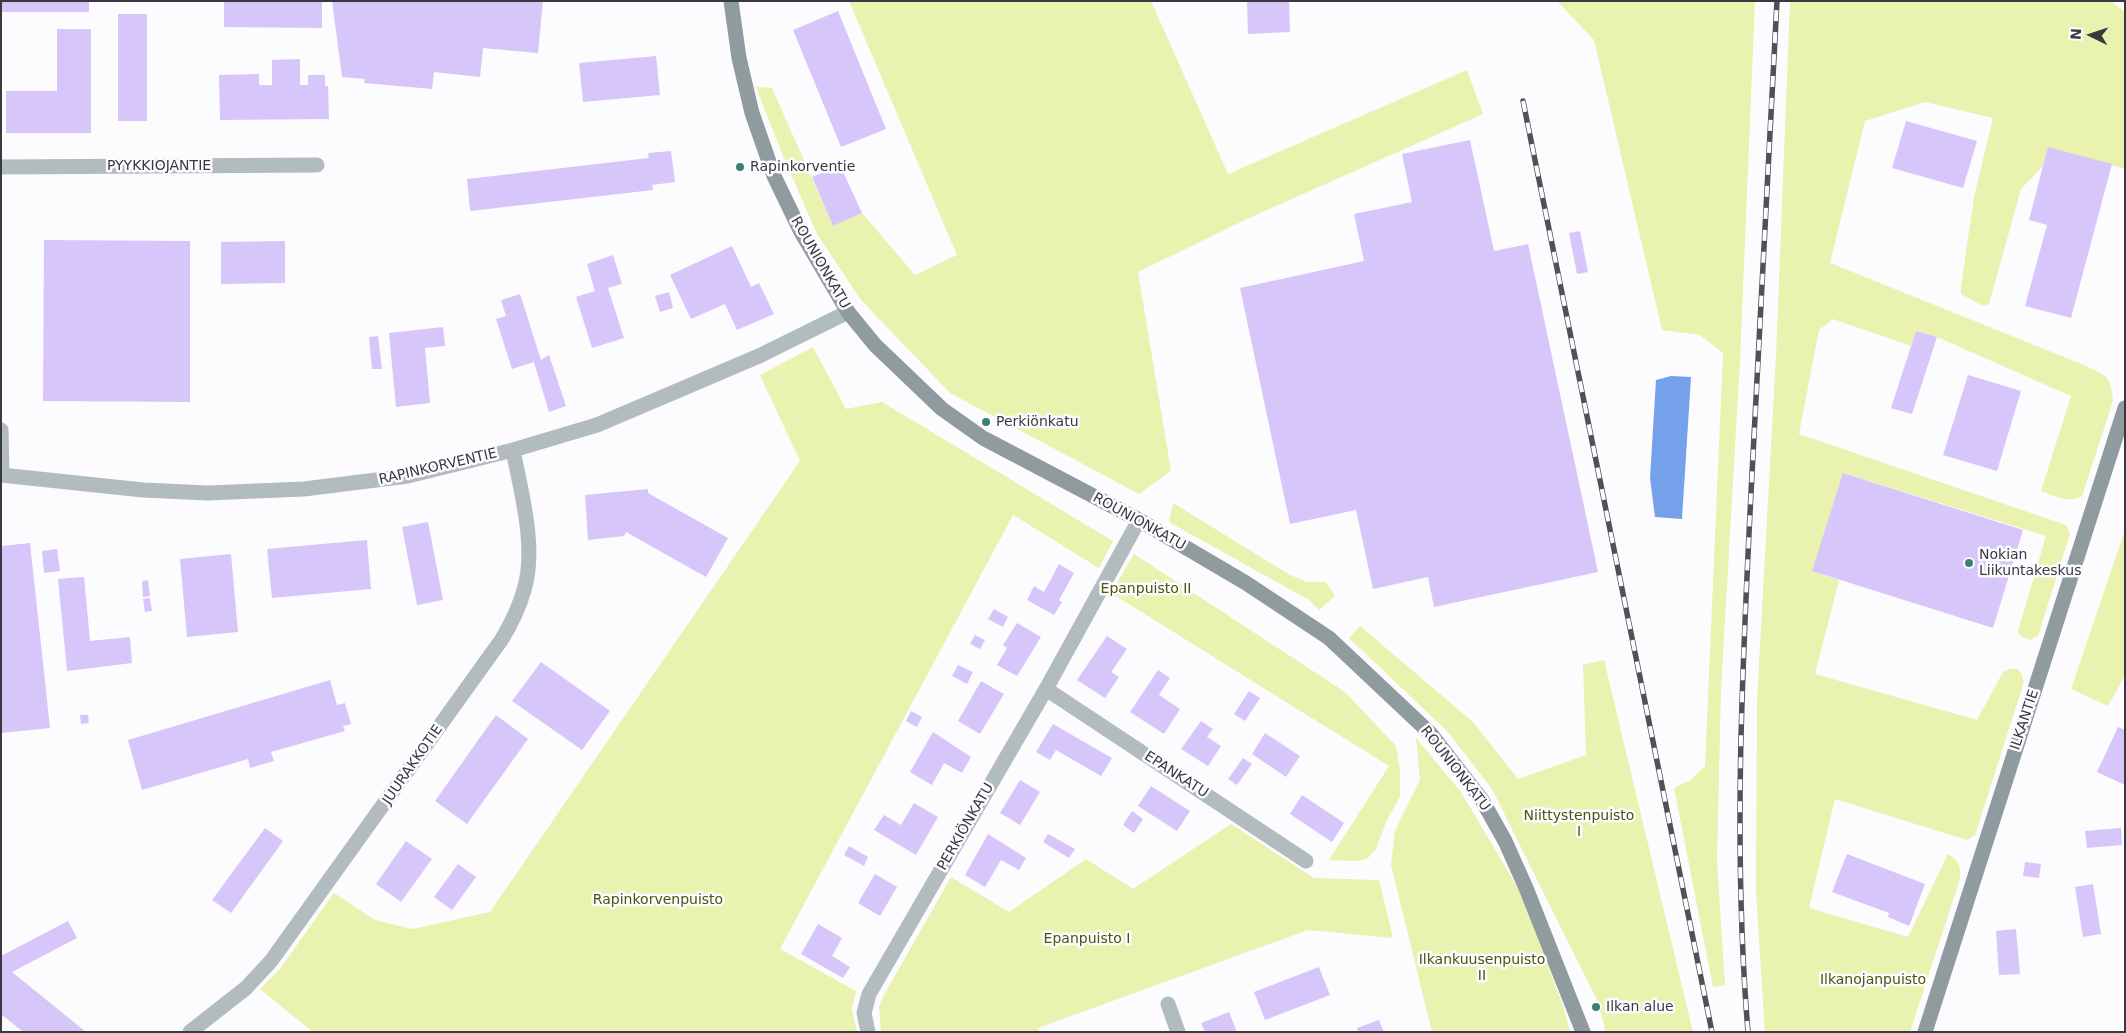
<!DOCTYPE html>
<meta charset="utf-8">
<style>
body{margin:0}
#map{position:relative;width:2126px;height:1033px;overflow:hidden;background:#fcfbfe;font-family:"DejaVu Sans",sans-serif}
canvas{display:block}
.frame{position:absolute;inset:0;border:2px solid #3b3940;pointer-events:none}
.north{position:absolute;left:2066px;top:10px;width:50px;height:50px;-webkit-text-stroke:4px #fcfbfe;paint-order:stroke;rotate:274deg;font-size:14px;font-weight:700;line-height:20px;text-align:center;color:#3b3940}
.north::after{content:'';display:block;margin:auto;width:18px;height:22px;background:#3b3940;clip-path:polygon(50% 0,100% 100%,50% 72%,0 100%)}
</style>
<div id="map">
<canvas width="2126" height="1033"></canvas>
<div class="frame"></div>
<div class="north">N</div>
</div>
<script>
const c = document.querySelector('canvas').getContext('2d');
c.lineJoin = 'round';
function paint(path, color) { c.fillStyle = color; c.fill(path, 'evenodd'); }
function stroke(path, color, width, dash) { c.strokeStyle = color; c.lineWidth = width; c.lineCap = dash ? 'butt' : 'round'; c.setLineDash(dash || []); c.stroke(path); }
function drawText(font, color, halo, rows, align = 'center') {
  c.font = font + ' "DejaVu Sans",sans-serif'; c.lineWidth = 5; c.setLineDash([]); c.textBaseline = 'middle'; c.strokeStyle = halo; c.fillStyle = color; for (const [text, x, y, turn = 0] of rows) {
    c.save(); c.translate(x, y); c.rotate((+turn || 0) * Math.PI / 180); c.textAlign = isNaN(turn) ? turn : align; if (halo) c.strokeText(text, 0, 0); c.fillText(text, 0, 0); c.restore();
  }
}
const green = new Path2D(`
 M 849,1 L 1151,1 L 1228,174 L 1467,70 L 1483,114 L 1247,219 L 1138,272 L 1171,471 L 1139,494 L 950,393 L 861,300 L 817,234 L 781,151 L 756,87 L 772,88 L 833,226 L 862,213 L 915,275 L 957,255 Z
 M 1557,1 L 1755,1 L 1740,361 L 1721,689 L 1717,860 L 1725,985 L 1713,987 L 1674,788 L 1691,780 L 1705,766 L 1723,353 L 1700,335 L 1662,330 L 1594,40 Z
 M 1790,1 L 2111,1 L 2125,12 L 2125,169 L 2048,147 L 2044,165 L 2021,189 L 1989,304 L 1983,306 L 1961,294 L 1961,287 L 1974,197 L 1993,118 L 1925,102 L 1865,121 L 1830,263 L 2079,363 C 2102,374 2111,372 2113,401 L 2082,496 C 2068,504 2055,496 2041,491 L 2071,396 L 1937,337 L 1916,331 L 1911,346 L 1833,319 L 1819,330 L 1799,434 L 2066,525 L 2070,534 L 2038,636 L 2030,640 L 2020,636 L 2018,631 L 2046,536 L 1844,473 L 1813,571 L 1839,580 L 1815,674 L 1977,720 L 2003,672 L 2009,669 L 2017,669 L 2021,673 L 2024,682 L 1975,835 L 1967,840 L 1835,799 L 1809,908 L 1908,937 L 1948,854 C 1959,860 1961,867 1960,879 L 1910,1032 L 1765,1032 L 1756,892 L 1757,700 L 1776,356 Z
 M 813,347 L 846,409 L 882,402 L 1113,541 L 1099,568 L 1013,515 L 780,949 L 856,991 L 852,1009 L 857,1032 L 313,1032 L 260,989 L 280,969 L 334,893 L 375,920 L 412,929 L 490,912 L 800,461 L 760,375 Z
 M 1173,503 L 1290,575 L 1307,582 L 1326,582 L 1335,596 L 1319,610 L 1309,600 L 1169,522 Z
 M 2125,530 L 2125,675 L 2108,706 L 2071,689 Z
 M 1134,554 L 1345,692 L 1396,746 L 1400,772 L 1400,796 L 1386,822 L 1376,849 L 1368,858 L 1358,861 L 1329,860 L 1389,766 L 1111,593 Z
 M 1360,626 L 1473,722 L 1518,779 L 1586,755 L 1583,665 L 1604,660 L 1693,1032 L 1606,1032 L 1597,1000 L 1492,789 L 1448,732 L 1349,638 Z
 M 1416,738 L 1461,792 L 1522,895 L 1563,1006 L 1570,1032 L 1432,1032 L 1391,865 L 1395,831 L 1420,780 Z
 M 1231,824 L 1314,878 L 1379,880 L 1393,938 L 1308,930 L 1038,1028 L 1039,1032 L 881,1032 L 879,1007 L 884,995 L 951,877 L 1009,912 L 1086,859 L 1133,889 Z`);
const water = new Path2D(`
 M 1671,376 L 1691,377 L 1682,519 L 1655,517 L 1650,478 L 1656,380 Z`);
const building = new Path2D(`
 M 1,1 L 89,1 L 89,12 L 1,12 Z
 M 224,1 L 322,1 L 322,28 L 224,27 Z
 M 332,1 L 543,1 L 538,53 L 483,48 L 480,77 L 434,72 L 432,89 L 364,83 L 365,79 L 342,77 Z
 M 1247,1 L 1289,1 L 1290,32 L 1248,34 Z
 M 838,11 L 886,129 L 841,147 L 793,30 Z
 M 118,14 L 147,14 L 147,121 L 118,121 Z
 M 57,29 L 91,29 L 91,133 L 6,133 L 6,91 L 57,91 Z
 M 656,56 L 660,95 L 583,102 L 579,63 Z
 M 300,59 L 300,85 L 308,85 L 308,75 L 325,75 L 325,86 L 328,86 L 329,119 L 220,120 L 219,75 L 259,74 L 259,85 L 272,85 L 272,60 Z
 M 1906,121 L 1977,141 L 1963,188 L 1892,168 Z
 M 1470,140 L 1494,251 L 1528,244 L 1598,572 L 1434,607 L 1428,577 L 1373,589 L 1356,510 L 1290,524 L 1240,288 L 1364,261 L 1354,214 L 1412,202 L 1402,154 Z
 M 2048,147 L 2112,164 L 2071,318 L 2025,306 L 2047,225 L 2029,220 Z
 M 671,151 L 675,182 L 652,185 L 653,190 L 470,211 L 467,179 L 649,158 L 648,153 Z
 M 840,165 L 862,213 L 833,226 L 812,177 Z
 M 1580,231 L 1588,272 L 1577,274 L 1569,233 Z
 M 44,240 L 190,241 L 190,402 L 43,401 Z
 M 285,241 L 285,283 L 221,284 L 221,242 Z
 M 732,246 L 751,287 L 759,283 L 774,314 L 737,330 L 725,304 L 691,319 L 670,275 Z
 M 613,255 L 622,284 L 608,288 L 624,338 L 592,348 L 576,297 L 595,291 L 587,264 Z
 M 669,292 L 673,308 L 660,312 L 655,296 Z
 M 520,294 L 541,360 L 549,355 L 566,406 L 549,412 L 534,362 L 512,369 L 496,319 L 506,316 L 501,300 Z
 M 443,327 L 445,346 L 425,348 L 430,403 L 396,407 L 389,333 Z
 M 1916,331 L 1937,337 L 1912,414 L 1891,408 Z
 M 378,336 L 382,369 L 372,369 L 369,337 Z
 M 1968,375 L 2021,391 L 1997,471 L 1943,455 Z
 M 1843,473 L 2023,530 L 1993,628 L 1812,571 Z
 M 648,489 L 648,493 L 728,538 L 706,577 L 626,532 L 624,536 L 588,540 L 585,495 Z
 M 428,522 L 443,600 L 417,605 L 402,527 Z
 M 367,540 L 371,589 L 272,598 L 267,549 Z
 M 30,543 L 50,728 L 1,733 L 1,546 Z
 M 57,549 L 60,571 L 44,573 L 42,551 Z
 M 231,554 L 238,632 L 187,637 L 180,559 Z
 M 1059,564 L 1074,573 L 1059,600 L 1062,602 L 1054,615 L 1027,600 L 1034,586 L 1044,592 Z
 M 84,577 L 90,641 L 130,637 L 132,663 L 67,671 L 58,579 Z
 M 148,580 L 150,596 L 143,597 L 142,581 Z
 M 150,598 L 152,611 L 145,612 L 143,599 Z
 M 994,609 L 1008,617 L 1003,627 L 988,619 Z
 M 1017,623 L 1041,637 L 1017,676 L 997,665 L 1007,648 L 1003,645 Z
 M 975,635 L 985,640 L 980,649 L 970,644 Z
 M 1107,636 L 1127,649 L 1111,672 L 1119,677 L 1105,698 L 1077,680 Z
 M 541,662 L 610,711 L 582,750 L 512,701 Z
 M 958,665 L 973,672 L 967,684 L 952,676 Z
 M 1158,670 L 1170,678 L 1159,695 L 1180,709 L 1164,734 L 1130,712 Z
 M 330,680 L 337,705 L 345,703 L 351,724 L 343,726 L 345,731 L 271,752 L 274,761 L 250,768 L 248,759 L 142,790 L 128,740 Z
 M 981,681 L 1004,694 L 980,734 L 958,721 Z
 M 1249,691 L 1260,698 L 1245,721 L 1234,714 Z
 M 911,711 L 922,717 L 917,727 L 906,721 Z
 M 80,715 L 88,715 L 89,723 L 81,724 Z
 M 496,715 L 528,739 L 467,824 L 435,801 Z
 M 1201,721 L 1213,729 L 1207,737 L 1221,746 L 1208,766 L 1181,749 Z
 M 1053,724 L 1112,758 L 1101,776 L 1056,750 L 1050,760 L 1036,752 Z
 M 2118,727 L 2125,730 L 2125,785 L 2097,772 Z
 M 933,732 L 971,757 L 962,773 L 944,763 L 932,785 L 910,772 Z
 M 1265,733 L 1300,756 L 1286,777 L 1252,754 Z
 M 1243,758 L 1252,764 L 1237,785 L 1228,779 Z
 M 1020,780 L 1040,792 L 1020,825 L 1000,813 Z
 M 1151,786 L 1190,811 L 1177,831 L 1138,806 Z
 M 1302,795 L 1344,823 L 1332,842 L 1290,814 Z
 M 914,803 L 938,817 L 916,855 L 874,830 L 884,815 L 901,825 Z
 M 1132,811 L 1143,819 L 1134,833 L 1123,825 Z
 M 265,828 L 283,841 L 231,913 L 212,900 Z
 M 2121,828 L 2122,845 L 2087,848 L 2085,831 Z
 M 988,834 L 1026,858 L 1019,870 L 1001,860 L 985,887 L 965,875 Z
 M 1048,834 L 1075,849 L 1069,858 L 1043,842 Z
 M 406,841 L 432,859 L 401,902 L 376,884 Z
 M 849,846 L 868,857 L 864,866 L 844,855 Z
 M 1847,854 L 1925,884 L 1909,926 L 1888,917 L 1889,913 L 1832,892 Z
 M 2025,862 L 2041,864 L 2039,878 L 2023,876 Z
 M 458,864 L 476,877 L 452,910 L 434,897 Z
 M 875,874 L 897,887 L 880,916 L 858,903 Z
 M 2093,884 L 2101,934 L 2083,937 L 2075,887 Z
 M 68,921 L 77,938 L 12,972 L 86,1032 L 23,1032 L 1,1014 L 1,956 Z
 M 818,924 L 842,938 L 832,956 L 850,967 L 843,978 L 801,954 Z
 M 2016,929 L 2020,974 L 1999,975 L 1996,931 Z
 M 1319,967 L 1330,995 L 1265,1020 L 1254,992 Z
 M 1229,1012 L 1237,1032 L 1205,1032 L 1201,1023 Z
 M 1379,1020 L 1384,1032 L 1358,1032 L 1357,1028 Z`);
const street = new Path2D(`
 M 1,167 L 317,165
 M 1,430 L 2,475
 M 1,475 L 143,490 L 208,493 L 304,489 L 408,476 L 513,450 L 597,425 L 759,356 L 848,312
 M 1046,689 L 1306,861
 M 1168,1004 L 1178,1032
 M 190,1032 L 246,988 L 271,961 L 502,639 C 511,624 519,608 524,590 C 537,548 521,492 513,450
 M 868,1032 L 864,1013 L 869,994 L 1046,689 L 1139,520`);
const secondary = new Path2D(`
 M 731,1 L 739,58 L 752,113 L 774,176 L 801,232 L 848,312 L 875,345 L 942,409 L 983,438 L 1139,520 L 1246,583 L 1329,638 L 1431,734 L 1482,800 L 1505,841 L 1526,888 L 1583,1032
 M 1925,1032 L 2125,408`);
const rail = new Path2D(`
 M 1523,101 L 1712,1032
 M 1748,1032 C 1733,852 1742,673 1751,493 C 1760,329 1768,165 1777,1`);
const markers = [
 [740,167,5,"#3d8072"],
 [986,422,5,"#3d8072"],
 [1969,563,5,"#3d8072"],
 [1596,1007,5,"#3d8072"]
];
const streetNames = [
 ["PYYKKIOJANTIE",159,166],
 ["ROUNIONKATU",820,263,60],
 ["RAPINKORVENTIE",438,467,-13],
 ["ROUNIONKATU",1139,522,29],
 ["ILKANTIE",2025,720,-72],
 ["JUURAKKOTIE",413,765,-55],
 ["ROUNIONKATU",1455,769,52],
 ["EPANKATU",1176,775,33],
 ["PERKIÖNKATU",966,827,-60]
];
const poiNames = [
 ["Rapinkorventie",750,167],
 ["Perkiönkatu",996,422],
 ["Nokian",1979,555],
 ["Liikuntakeskus",1979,571],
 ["Ilkan alue",1606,1007]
];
const parkNames = [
 ["Epanpuisto II",1146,589],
 ["Niittystenpuisto",1579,816],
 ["I",1579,832],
 ["Rapinkorvenpuisto",658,900],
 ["Epanpuisto I",1087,939],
 ["Ilkankuusenpuisto",1482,960],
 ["II",1482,976],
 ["Ilkanojanpuisto",1873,980]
];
paint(green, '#e9f2ae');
paint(water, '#75a0eb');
paint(building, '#d7c6fa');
stroke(street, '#b2bbbd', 15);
stroke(secondary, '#8f9b9f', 15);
stroke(rail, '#525057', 5.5);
stroke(rail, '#fcfbfe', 4, [11]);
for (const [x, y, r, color] of markers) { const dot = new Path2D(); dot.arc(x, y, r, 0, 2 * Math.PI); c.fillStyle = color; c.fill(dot); stroke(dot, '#fcfbfe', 2); }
drawText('14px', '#3b3940', '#fcfbfe', streetNames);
drawText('14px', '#3b3940', '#fcfbfe', poiNames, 'left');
drawText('14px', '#4e540c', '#fcfbfe', parkNames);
</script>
